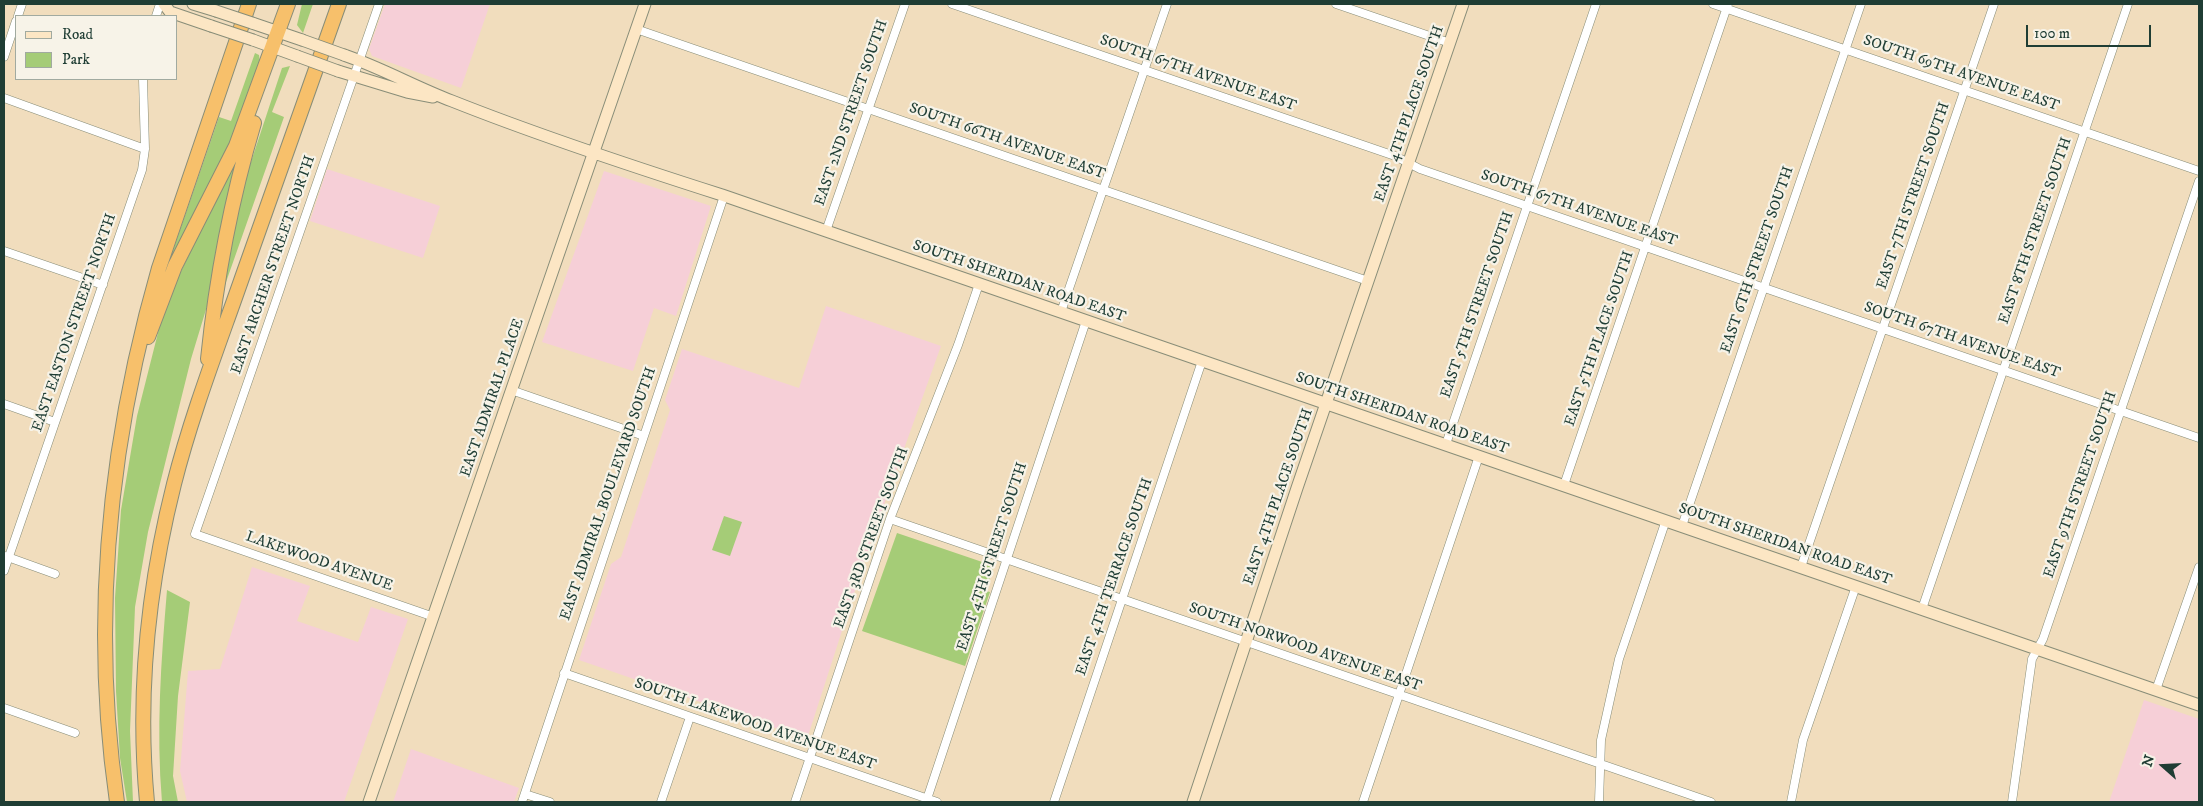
<!DOCTYPE html>
<style>
body{margin:0}
#map{position:relative;width:2203px;height:806px;overflow:hidden;background:#f1ddbd;font-family:"IM FELL DW Pica",serif}
canvas{display:block}
.frame{position:absolute;inset:0;border:5px solid #1f3d34;pointer-events:none}
.legend{position:absolute;left:15px;top:15px;width:162px;height:65px;box-sizing:border-box;background:#f7f3e8;border:1px solid #a1aaa0;margin:0;padding:6px 9px;list-style:none;font-size:15px;color:#1f3d34}
.legend li{display:flex;align-items:center;gap:10px;height:25px}
.legend b{width:25px;border:1px solid #a1aaa0}
.north{position:absolute;left:2138px;top:741px;width:50px;height:50px;-webkit-text-stroke:4px #f7f3e8;paint-order:stroke;rotate:289deg;font-size:14px;font-weight:700;line-height:20px;text-align:center;color:#1f3d34}
.north::after{content:'';display:block;margin:auto;width:18px;height:22px;background:#1f3d34;clip-path:polygon(50% 0,100% 100%,50% 72%,0 100%)}
.scale{position:absolute;left:2026px;top:25px;width:125px;height:22px;box-sizing:border-box;border:2px solid #1f3d34;border-top:0;padding-left:6px;font-size:15px;line-height:18px;white-space:nowrap;color:#1f3d34;-webkit-text-stroke:4px #f7f3e8;paint-order:stroke}
</style>
<div id="map">
<canvas width="2203" height="806"></canvas>
<div class="frame"></div>
<ul class="legend">
<li><b style="height:6px;background:#fce6c4"></b>Road</li>
<li><b style="height:14px;background:#a5cc77"></b>Park</li>
</ul>
<div class="north">N</div>
<div class="scale">100 m</div>
</div>
<script>
const c = document.querySelector('canvas').getContext('2d');
c.lineJoin = 'round';
function paint(path, color) { c.fillStyle = color; c.fill(path, 'evenodd'); }
function stroke(path, color, width, dash) { c.strokeStyle = color; c.lineWidth = width; c.lineCap = dash ? 'butt' : 'round'; c.setLineDash(dash || []); c.stroke(path); }
function drawText(font, color, halo, rows, align = 'center') {
  c.font = font + ' "IM FELL DW Pica",serif'; c.lineWidth = 4.5; c.setLineDash([]); c.textBaseline = 'middle'; c.strokeStyle = halo; c.fillStyle = color; for (const [text, x, y, turn = 0] of rows) {
    c.save(); c.translate(x, y); c.rotate((+turn || 0) * Math.PI / 180); c.textAlign = isNaN(turn) ? turn : align; if (halo) c.strokeText(text, 0, 0); c.fillText(text, 0, 0); c.restore();
  }
}
const built = new Path2D(`
 M 385,4 L 490,4 L 461,88 L 372,56 L 369,49 Z
 M 327,169 L 440,206 L 423,258 L 310,221 Z
 M 604,171 L 711,206 L 676,316 L 654,308 L 633,371 L 542,342 Z
 M 826,306 L 941,346 L 873,535 L 807,739 L 579,660 L 611,564 L 621,557 L 670,410 L 665,400 L 682,349 L 799,388 Z
 M 252,567 L 310,586 L 297,621 L 358,642 L 371,607 L 408,619 L 344,802 L 187,802 L 180,771 L 188,671 L 220,669 Z
 M 2144,700 L 2199,719 L 2199,802 L 2109,802 Z
 M 411,749 L 519,788 L 514,802 L 393,802 Z`);
const green = new Path2D(`
 M 302,4 L 313,4 L 303,33 L 297,25 Z
 M 255,53 L 259,55 L 260,63 L 226,154 L 172,264 L 169,262 L 219,117 L 231,121 Z
 M 290,66 L 272,112 L 284,117 L 225,285 L 221,285 L 246,177 L 282,68 Z
 M 236,156 L 238,161 L 211,293 L 191,359 L 148,532 L 135,607 L 130,731 L 133,802 L 127,802 L 120,758 L 116,691 L 115,598 L 121,510 L 137,416 L 165,305 Z
 M 724,516 L 742,522 L 730,556 L 712,550 Z
 M 897,533 L 994,566 L 986,591 L 990,592 L 965,666 L 862,631 Z
 M 167,590 L 190,602 L 178,696 L 173,776 L 178,802 L 162,802 C 156,730 161,662 167,590 Z`);
const street = new Path2D(`
 M 379,4 L 195,534 L 434,617
 M 952,4 L 1395,156 L 1420,169 L 2199,438
 M 1336,4 L 1450,43
 M 1713,4 L 2199,171
 M 18,16 L 22,4
 M 156,16 L 160,4
 M 636,29 L 1368,281
 M 4,57 L 16,21
 M 4,98 L 145,149
 M 826,231 L 905,4
 M 4,251 L 103,285
 M 1061,312 L 1167,4
 M 511,390 L 644,436
 M 4,404 L 55,422
 M 1446,444 L 1596,4
 M 1564,485 L 1728,4
 M 890,519 L 1711,802
 M 1682,526 L 1861,4
 M 5,556 L 55,574
 M 1801,567 L 1994,4
 M 4,571 L 142,170 L 145,149 L 143,79
 M 1922,609 L 2128,4
 M 564,673 L 937,802
 M 2156,690 L 2199,567
 M 4,708 L 75,733
 M 525,794 L 550,802
 M 522,802 L 724,196
 M 661,802 L 690,717
 M 795,802 L 890,519 L 958,345 L 979,284
 M 926,802 L 1086,321
 M 1054,802 L 1202,361
 M 1363,802 L 1479,456
 M 1599,802 L 1601,740 L 1619,659 L 1666,520
 M 1791,802 L 1803,740 L 1856,586
 M 2012,802 L 2032,659 L 2043,639 L 2199,181`);
const secondary = new Path2D(`
 M 164,4 L 170,12 L 211,26
 M 193,4 L 216,11
 M 252,23 L 302,40
 M 253,40 L 297,56
 M 344,55 C 382,68 415,87 452,101 C 540,136 631,166 722,195 L 2199,705
 M 338,71 L 407,92 L 433,97
 M 369,802 L 645,4
 M 1193,802 L 1297,488 L 1463,4`);
const highway = new Path2D(`
 M 148,337 L 175,266 L 236,146 L 288,4
 M 208,359 C 216,280 231,200 254,123
 M 117,802 C 91,623 109,442 159,268 L 249,4
 M 147,802 C 137,696 148,587 174,484 C 192,413 219,344 243,275 C 275,184 307,94 339,4`);
const secondaryBridge = new Path2D(`
 M 216,11 L 252,23
 M 211,26 L 253,40
 M 302,40 L 344,55
 M 297,56 L 338,71`);
const streetNames = [
 ["SOUTH 67TH AVENUE EAST",1198,74,19],
 ["SOUTH 69TH AVENUE EAST",1961,74,19],
 ["EAST 2ND STREET SOUTH",852,113,-71],
 ["EAST 4TH PLACE SOUTH",1410,114,-71],
 ["SOUTH 66TH AVENUE EAST",1007,142,19],
 ["EAST 7TH STREET SOUTH",1914,196,-71],
 ["SOUTH 67TH AVENUE EAST",1579,209,19],
 ["EAST 8TH STREET SOUTH",2036,231,-71],
 ["EAST 6TH STREET SOUTH",1758,260,-71],
 ["EAST ARCHER STREET NORTH",274,265,-71],
 ["SOUTH SHERIDAN ROAD EAST",1019,282,19],
 ["EAST 5TH STREET SOUTH",1478,305,-71],
 ["EAST EASTON STREET NORTH",75,323,-71],
 ["EAST 5TH PLACE SOUTH",1600,339,-71],
 ["SOUTH 67TH AVENUE EAST",1962,341,19],
 ["EAST ADMIRAL PLACE",493,398,-71],
 ["SOUTH SHERIDAN ROAD EAST",1402,414,19],
 ["EAST 9TH STREET SOUTH",2081,485,-71],
 ["EAST ADMIRAL BOULEVARD SOUTH",609,494,-71],
 ["EAST 4TH PLACE SOUTH",1279,497,-71],
 ["EAST 3RD STREET SOUTH",872,538,-70],
 ["SOUTH SHERIDAN ROAD EAST",1785,545,19],
 ["EAST 4TH STREET SOUTH",993,557,-72],
 ["LAKEWOOD AVENUE",319,562,19],
 ["EAST 4TH TERRACE SOUTH",1115,577,-71],
 ["SOUTH NORWOOD AVENUE EAST",1305,648,19],
 ["SOUTH LAKEWOOD AVENUE EAST",755,725,19]
];
paint(built, '#f6cfd7');
paint(green, '#a5cc77');
stroke(street, '#888d78', 9);
stroke(secondary, '#888d78', 13);
stroke(highway, '#888d78', 16);
stroke(street, '#fff', 8);
stroke(secondary, '#fce6c4', 11);
stroke(highway, '#f7c06b', 14);
stroke(secondaryBridge, '#888d78', 13, []);
stroke(secondaryBridge, '#fce6c4', 11);
drawText('15px', '#1f3d34', '#f7f3e8', streetNames);
</script>
